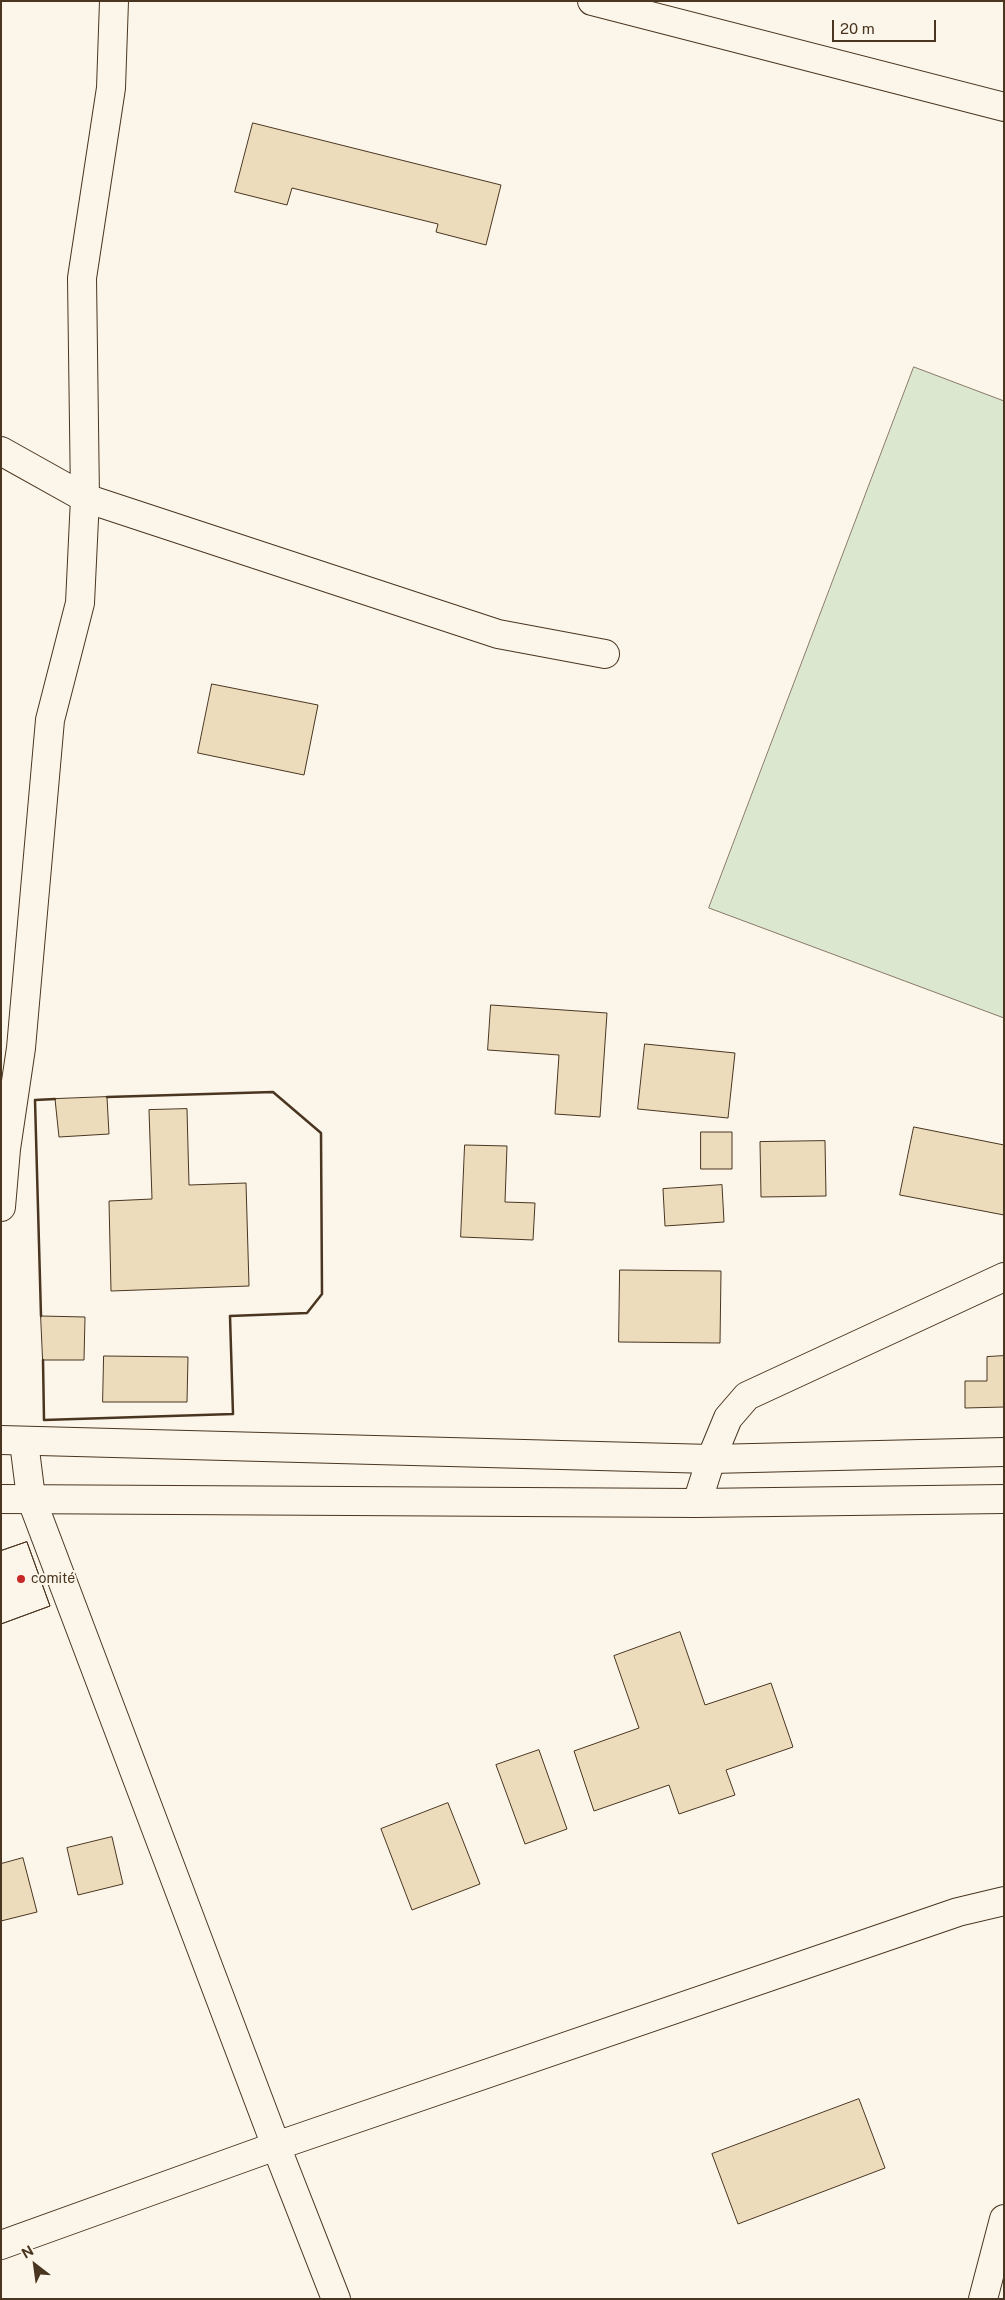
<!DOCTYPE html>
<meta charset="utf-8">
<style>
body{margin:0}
#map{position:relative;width:1005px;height:2300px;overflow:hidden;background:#fbf6e9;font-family:"Public Sans",sans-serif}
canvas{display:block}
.frame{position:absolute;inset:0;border:2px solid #4a3520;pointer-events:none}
.north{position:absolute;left:10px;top:2240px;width:50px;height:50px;-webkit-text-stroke:4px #fbf6e9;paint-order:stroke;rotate:330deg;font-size:14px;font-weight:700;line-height:20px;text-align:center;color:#4a3520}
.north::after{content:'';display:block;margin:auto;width:18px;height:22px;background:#4a3520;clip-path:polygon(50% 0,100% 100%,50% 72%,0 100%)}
.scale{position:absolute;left:832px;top:20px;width:104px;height:22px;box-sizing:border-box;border:2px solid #4a3520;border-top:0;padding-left:6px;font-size:15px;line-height:18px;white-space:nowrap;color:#4a3520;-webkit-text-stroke:4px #fbf6e9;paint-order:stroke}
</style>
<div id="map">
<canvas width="1005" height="2300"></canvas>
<div class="frame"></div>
<div class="north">N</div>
<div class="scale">20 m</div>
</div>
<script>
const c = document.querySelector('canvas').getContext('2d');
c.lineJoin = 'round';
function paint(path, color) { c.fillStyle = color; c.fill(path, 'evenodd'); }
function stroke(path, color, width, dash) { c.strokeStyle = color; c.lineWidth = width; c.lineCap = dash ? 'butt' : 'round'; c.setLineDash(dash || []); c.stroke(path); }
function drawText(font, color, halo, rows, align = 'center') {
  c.font = font + ' "Public Sans",sans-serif'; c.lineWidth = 4; c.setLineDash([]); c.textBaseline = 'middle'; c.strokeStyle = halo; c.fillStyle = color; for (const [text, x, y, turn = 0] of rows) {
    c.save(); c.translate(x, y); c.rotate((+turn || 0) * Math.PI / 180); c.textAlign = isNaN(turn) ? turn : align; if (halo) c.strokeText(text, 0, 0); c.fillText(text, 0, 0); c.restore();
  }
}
const green = new Path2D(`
 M 914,367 L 1004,401 L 1004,1018 L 709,908 Z`);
const building = new Path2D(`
 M 253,123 L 501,185 L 486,245 L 436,232 L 438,224 L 292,188 L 287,205 L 235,192 Z
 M 212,684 L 318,705 L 304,775 L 198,753 Z
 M 491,1005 L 607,1013 L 600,1117 L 555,1114 L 559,1055 L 488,1050 Z
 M 645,1044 L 735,1053 L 728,1118 L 638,1109 Z
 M 107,1097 L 109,1134 L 59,1137 L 55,1099 Z
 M 187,1109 L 189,1185 L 246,1183 L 249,1286 L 111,1291 L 109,1201 L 152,1199 L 149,1110 Z
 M 914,1127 L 1004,1145 L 1004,1215 L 900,1195 Z
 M 701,1132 L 732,1132 L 732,1169 L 701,1169 Z
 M 825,1141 L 826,1196 L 761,1197 L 760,1142 Z
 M 465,1145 L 507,1146 L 505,1202 L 535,1203 L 533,1240 L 461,1237 Z
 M 722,1185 L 724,1222 L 665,1226 L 663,1189 Z
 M 620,1270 L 721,1271 L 720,1343 L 619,1342 Z
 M 41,1316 L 85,1317 L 84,1360 L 43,1360 Z
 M 104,1356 L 188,1357 L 187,1402 L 103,1402 Z
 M 1004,1356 L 1004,1407 L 965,1408 L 965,1381 L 987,1381 L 987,1357 Z
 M 27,1542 L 50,1606 L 1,1624 L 1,1551 Z
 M 27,1542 L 50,1606 L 1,1624 L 1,1551 Z
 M 680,1632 L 705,1705 L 771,1683 L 793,1747 L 726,1770 L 735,1795 L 679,1814 L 669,1785 L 594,1811 L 574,1751 L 639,1728 L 614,1656 Z
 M 539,1750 L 567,1829 L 525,1844 L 496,1765 Z
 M 448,1803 L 480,1884 L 412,1910 L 381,1829 Z
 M 112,1837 L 123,1884 L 78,1895 L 67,1848 Z
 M 23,1858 L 37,1912 L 1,1921 L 1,1864 Z
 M 859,2099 L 885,2168 L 738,2224 L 712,2154 Z`);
const minor = new Path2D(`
 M 1,451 L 85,498 L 498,634 L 605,654
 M 1,1207 L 6,1149 L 21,1048 L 50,720 L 80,603 L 85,498 L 82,278 L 111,88 L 114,1
 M 24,1442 L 31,1498 L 276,2146 L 336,2299
 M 697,1503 L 711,1459 L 728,1418 L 747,1396 L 1004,1277
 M 1,2245 L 276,2146 L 958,1912 L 1004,1901`);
const major = new Path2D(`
 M 1,1440 L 711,1459 L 1004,1452
 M 1,1499 L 697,1503 L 1004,1499
 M 983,2299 L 1004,2219`);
const highway = new Path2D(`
 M 592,1 L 1004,107`);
const wall = new Path2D(`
 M 41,1316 L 35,1100 L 55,1099
 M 43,1360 L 44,1420 L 233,1414 L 230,1316 L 307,1313 L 322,1294 L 321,1133 L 273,1092 L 107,1097`);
const markers = [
 [21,1579,5,"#c62828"]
];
const poiNames = [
 ["comité",31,1579]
];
paint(green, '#dce7d0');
stroke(green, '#887966', 1);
paint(building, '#ecdcbc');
stroke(building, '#4a3520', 1);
stroke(minor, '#4a3520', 30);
stroke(major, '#4a3520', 30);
stroke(highway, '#4a3520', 30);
stroke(minor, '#fbf6e9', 28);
stroke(major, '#fbf6e9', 28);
stroke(highway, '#fbf6e9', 28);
stroke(wall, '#4a3520', 2.5);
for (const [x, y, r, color] of markers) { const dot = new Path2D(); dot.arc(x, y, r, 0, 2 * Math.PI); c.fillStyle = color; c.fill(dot); stroke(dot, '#fbf6e9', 2); }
drawText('14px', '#4a3520', '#fbf6e9', poiNames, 'left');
</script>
